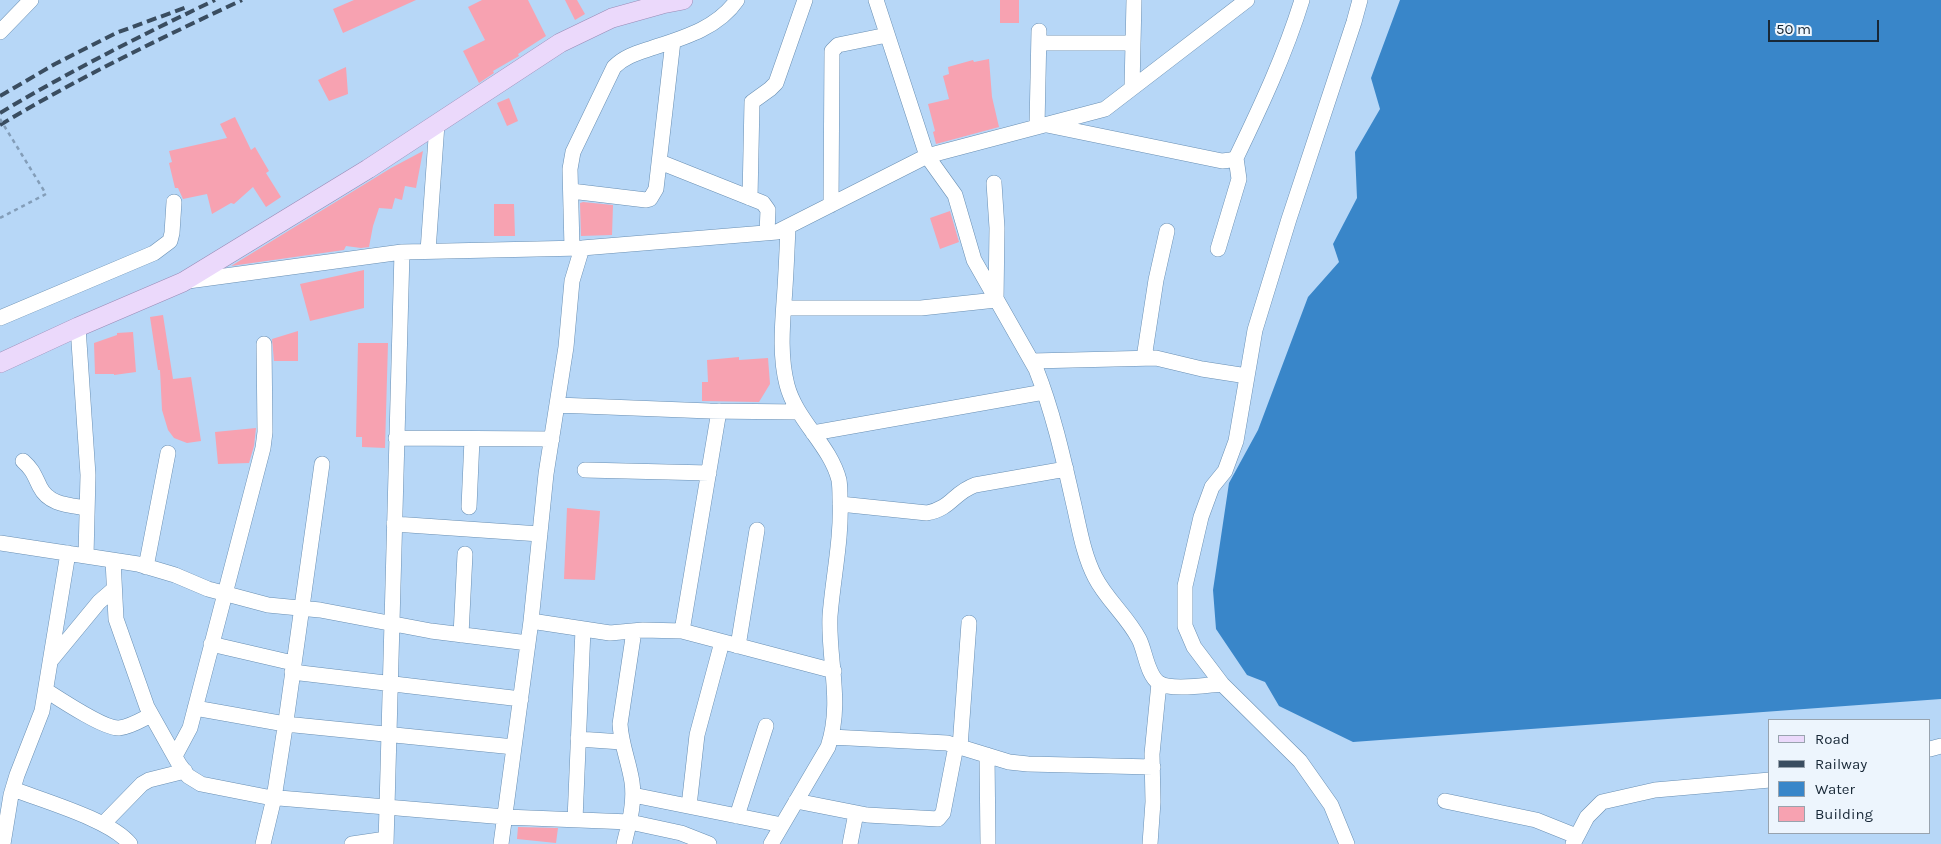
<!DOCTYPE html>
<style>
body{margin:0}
#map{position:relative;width:1941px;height:844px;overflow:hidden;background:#b7d7f7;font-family:Karla,sans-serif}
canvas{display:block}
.legend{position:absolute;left:1768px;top:719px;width:162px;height:115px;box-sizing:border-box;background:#edf5fd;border:1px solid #98a3ae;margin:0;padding:6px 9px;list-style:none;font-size:15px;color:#182837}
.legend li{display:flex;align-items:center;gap:10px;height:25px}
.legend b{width:25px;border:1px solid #98a3ae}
.scale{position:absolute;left:1768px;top:20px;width:111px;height:22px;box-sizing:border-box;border:2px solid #182837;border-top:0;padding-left:6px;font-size:15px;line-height:18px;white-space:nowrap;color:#182837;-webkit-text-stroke:4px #edf5fd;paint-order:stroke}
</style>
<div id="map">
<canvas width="1941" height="844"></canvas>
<ul class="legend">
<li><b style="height:6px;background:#ebd9fb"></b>Road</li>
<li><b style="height:6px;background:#3a4d60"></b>Railway</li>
<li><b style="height:14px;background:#3986c9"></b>Water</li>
<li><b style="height:14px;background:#f7a2b1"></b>Building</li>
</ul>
<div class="scale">50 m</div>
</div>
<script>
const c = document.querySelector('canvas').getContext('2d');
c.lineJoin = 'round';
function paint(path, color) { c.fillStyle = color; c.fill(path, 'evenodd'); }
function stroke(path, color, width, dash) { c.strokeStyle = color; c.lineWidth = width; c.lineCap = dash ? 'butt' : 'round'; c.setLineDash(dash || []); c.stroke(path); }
const water = new Path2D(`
 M 1400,0 L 1941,0 L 1941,699 L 1353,742 L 1279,706 L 1265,682 L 1247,675 L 1216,629 L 1213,590 L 1229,483 L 1258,430 L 1308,297 L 1339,262 L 1333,244 L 1357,198 L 1355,152 L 1380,109 L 1371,78 Z`);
const building = new Path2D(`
 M 354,0 L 416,0 L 343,33 L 333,9 Z
 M 482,0 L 528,0 L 546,36 L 518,54 L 519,56 L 493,71 L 494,73 L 479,83 L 463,51 L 485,40 L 468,7 Z
 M 565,0 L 577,0 L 585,14 L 575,20 Z
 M 1000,0 L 1019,0 L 1019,23 L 1000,23 Z
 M 989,59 L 992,97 L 999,127 L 936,144 L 933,132 L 935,131 L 928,104 L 949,99 L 943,76 L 949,74 L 948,67 L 973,60 L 974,62 Z
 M 346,67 L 348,94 L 329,101 L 318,80 Z
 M 509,98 L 518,121 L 507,126 L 497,103 Z
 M 235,117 L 251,150 L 255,147 L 269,171 L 266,173 L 281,197 L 266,207 L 253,187 L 234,204 L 231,203 L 212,214 L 207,194 L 183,199 L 178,188 L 175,188 L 169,163 L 172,162 L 169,151 L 227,138 L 220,124 Z
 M 423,151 L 416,188 L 405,186 L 402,200 L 395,198 L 392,209 L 379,208 L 373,226 L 369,247 L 361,248 L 346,246 L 344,250 L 231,266 L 391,168 Z
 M 583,202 L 613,205 L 612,235 L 581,236 L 580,203 Z
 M 494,204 L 514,204 L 515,236 L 494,236 Z
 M 950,211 L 959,242 L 940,249 L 930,218 Z
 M 364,270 L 364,308 L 310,321 L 300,284 Z
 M 163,315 L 173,379 L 191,377 L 201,441 L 187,443 L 174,438 L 168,430 L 162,410 L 160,370 L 158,370 L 150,317 Z
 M 298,331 L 298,361 L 274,361 L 272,339 Z
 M 133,332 L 136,372 L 114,375 L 114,374 L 95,374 L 94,343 L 117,335 L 117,333 Z
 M 358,343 L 388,343 L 385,448 L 362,447 L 362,437 L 356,437 Z
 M 739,357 L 739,360 L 768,358 L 770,384 L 759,402 L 702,401 L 702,382 L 708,382 L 707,360 Z
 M 256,428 L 254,446 L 249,463 L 218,464 L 215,432 Z
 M 567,508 L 600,511 L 595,580 L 564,579 Z
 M 518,827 L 558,828 L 556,843 L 517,839 Z`);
const path = new Path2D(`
 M 0,218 L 46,194`);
const minor = new Path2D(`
 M 876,0 L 927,156 L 955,195 L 974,260 L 1036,369 C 1053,412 1063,457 1073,501 C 1079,526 1083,554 1095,577 C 1106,599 1127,616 1139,639 C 1145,650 1147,675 1159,683 C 1171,691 1207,685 1222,684
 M 0,32 L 31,0
 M 1039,43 L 1133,43
 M 1132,88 L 1134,0
 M 1047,125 L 1222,161 L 1231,160 L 1236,158 C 1261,106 1285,55 1302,0
 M 1037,126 L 1039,31
 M 660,162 L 763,203 L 768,210 L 767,233
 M 571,191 L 646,200 L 650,199 L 656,189 L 673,41
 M 750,198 L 752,102 L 770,89 L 776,83 L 805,0
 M 831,205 L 832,51 L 838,45 L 887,35
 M 572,248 L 570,169 L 573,152 L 614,67 C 625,56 637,53 652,48 C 683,38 718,28 737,0
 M 1218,249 L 1239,179 L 1236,158
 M 428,251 L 437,124
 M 188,281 L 402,252 L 582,248 L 777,232 L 927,156 L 1105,109 L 1247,0
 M 784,308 L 921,308 L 996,300 L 997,228 L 994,183
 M 0,318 L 154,253 L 170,241 L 172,233 L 174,202
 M 78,327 L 88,475 L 86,556
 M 1144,358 L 1156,280 L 1167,231
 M 1032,361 L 1156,358 L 1202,369 L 1247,376
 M 557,405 L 710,411 L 799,412
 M 813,433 L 1044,392
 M 396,438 L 552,439
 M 23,461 C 33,470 34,475 40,487 C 49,505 69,505 87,508
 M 585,470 L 709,473
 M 840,504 L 927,513 C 952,508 953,493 975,485 L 1066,469
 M 469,507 L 472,439
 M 394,524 L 540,534
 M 0,543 L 138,564 L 175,575 L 208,589 L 268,605 L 320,610 L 431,631 L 528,643
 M 113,560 L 116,619 L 147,707 L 179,764 L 188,776 L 201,784 L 267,797 L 505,817 L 630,822 L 681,833 L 709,844
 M 146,567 L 168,453
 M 531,621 L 610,633 L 643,630 L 682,631 L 834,671
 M 682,631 L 719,411
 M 461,635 L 465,554
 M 211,644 L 293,663
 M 738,646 L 757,530
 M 52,659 L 99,602 L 114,589
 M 292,672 L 521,699
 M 47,691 C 61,700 105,729 119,728 C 130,727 141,720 151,715
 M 195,708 L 285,724 L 514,747
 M 831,737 L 947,743 L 1009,762 L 1028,764 L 1153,767
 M 578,739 L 622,742
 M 960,747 L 969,623
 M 1930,749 L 1941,746
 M 987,755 L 988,844
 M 175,756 L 190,728 L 263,448 L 265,432 L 264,344
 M 13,789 C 44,801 111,820 130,844
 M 633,795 L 782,825
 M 796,801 L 867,815 L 938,819 L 943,813 L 956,746
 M 1445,801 L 1536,820 L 1576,836
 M 689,806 L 697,735 L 722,642
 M 737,816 L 766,726
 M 575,820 L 583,629
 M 103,824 L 142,784 L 149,780 L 185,771
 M 3,844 L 11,795 L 17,775 L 42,711 L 68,553
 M 263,844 L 274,798 L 286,721 L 322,464
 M 352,844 L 386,839
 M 386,844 L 402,252
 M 501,844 L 531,621 L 546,474 L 566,347 L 572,281 L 582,248
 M 624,844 C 629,824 635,803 632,782 C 629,762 621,744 620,724 L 634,631
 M 771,844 L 828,747 C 843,702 828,661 830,616 C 833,577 842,538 840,499 C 840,493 840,486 839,480 C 830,445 796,420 787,385 C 780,358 782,329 784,302 C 786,277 787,252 788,227
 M 850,844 L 856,813
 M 1150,844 L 1153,802 L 1152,754 L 1159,683
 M 1347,844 L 1331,805 L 1300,761 L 1222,684 L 1194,647 L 1185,626 L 1185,586 L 1201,517 L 1212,487 L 1225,471 L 1236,441 L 1255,330 L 1289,219 L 1354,22 L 1360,0
 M 1573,844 L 1587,817 L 1602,802 L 1655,790 L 1770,780`);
const major = new Path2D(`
 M 0,363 L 78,327 L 183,282 L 368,169 L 560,43 L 612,18 L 662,4 L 683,0`);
const rail = new Path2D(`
 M 0,96 L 55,64 L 116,33 L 187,7
 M 0,113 C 70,71 142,35 215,0
 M 0,125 C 78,78 159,39 242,0`);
const pathBridge = new Path2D(`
 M 0,119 L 46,194`);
paint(water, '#3986c9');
paint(building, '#f7a2b1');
stroke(minor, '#698fb3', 16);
stroke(major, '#988ab5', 20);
stroke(path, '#839db8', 2.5, [4, 4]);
stroke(minor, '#fff', 15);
stroke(major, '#ebd9fb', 19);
stroke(rail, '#3a4d60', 4, [10, 5]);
stroke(pathBridge, '#839db8', 2.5, [4, 4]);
</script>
